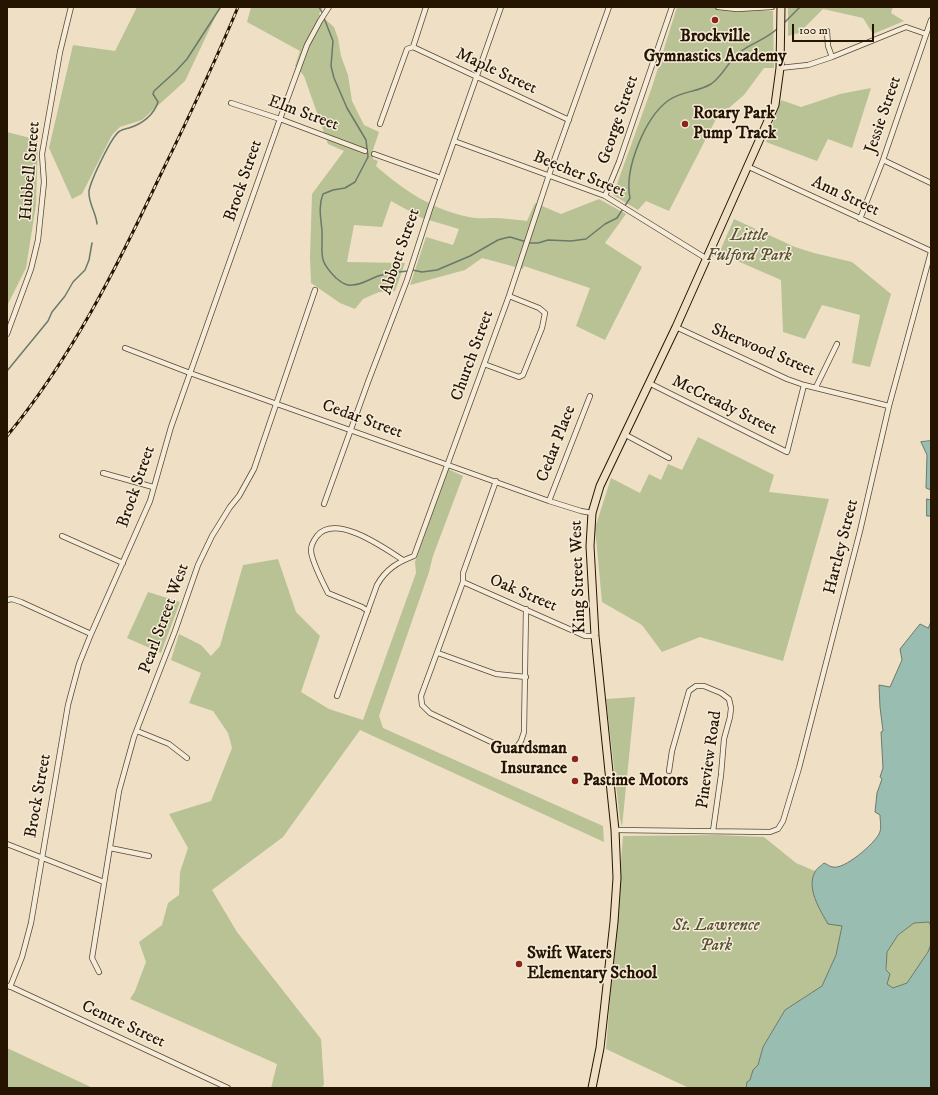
<!DOCTYPE html>
<style>
body{margin:0}
#map{position:relative;width:938px;height:1095px;overflow:hidden;background:#efe0c5;font-family:"IM FELL DW Pica",serif}
canvas{display:block}
.frame{position:absolute;inset:0;border:8px solid #251400;pointer-events:none}
.scale{position:absolute;left:792px;top:24px;width:82px;height:18px;box-sizing:border-box;border:2px solid #251400;border-top:0;padding-left:5px;font-size:12px;line-height:14px;white-space:nowrap;color:#251400;-webkit-text-stroke:3px #f5ebd9;paint-order:stroke}
</style>
<div id="map">
<canvas width="938" height="1095"></canvas>
<div class="frame"></div>
<div class="scale">100 m</div>
</div>
<script>
const c = document.querySelector('canvas').getContext('2d');
c.lineJoin = 'round';
function paint(path, color) { c.fillStyle = color; c.fill(path, 'evenodd'); }
function stroke(path, color, width, dash) { c.strokeStyle = color; c.lineWidth = width; c.lineCap = dash ? 'butt' : 'round'; c.setLineDash(dash || []); c.stroke(path); }
function drawText(font, color, halo, rows, align = 'center') {
  c.font = font + ' "IM FELL DW Pica",serif'; c.lineWidth = 3; c.setLineDash([]); c.textBaseline = 'middle'; c.strokeStyle = halo; c.fillStyle = color; for (const [text, x, y, turn = 0] of rows) {
    c.save(); c.translate(x, y); c.rotate((+turn || 0) * Math.PI / 180); c.textAlign = isNaN(turn) ? turn : align; if (halo) c.strokeText(text, 0, 0); c.fillText(text, 0, 0); c.restore();
  }
}
const green = new Path2D(`
 M 137,7 L 220,7 L 185,81 L 142,120 L 120,127 L 112,135 L 82,194 L 72,199 L 49,148 L 73,45 L 115,51 Z
 M 251,7 L 323,7 L 319,14 L 334,27 L 338,38 L 341,56 L 348,75 L 352,101 L 364,125 L 379,132 L 373,150 L 373,159 L 378,161 L 376,166 C 403,190 433,210 469,217 C 477,219 486,218 493,218 C 505,218 516,220 527,221 L 535,203 L 561,214 L 599,199 L 626,214 L 605,243 L 642,267 L 605,340 L 576,326 L 590,288 L 524,266 L 523,269 L 482,258 L 465,270 L 410,285 L 426,237 L 453,245 L 459,229 L 422,218 L 391,201 L 382,227 L 354,225 L 347,262 L 405,263 L 395,291 L 379,292 L 363,299 L 355,309 L 340,303 L 311,283 L 310,257 L 312,194 L 344,151 L 328,144 L 304,76 L 295,66 L 300,51 L 247,22 Z
 M 677,7 L 704,7 L 773,11 L 774,68 L 764,68 L 744,95 L 716,119 L 669,211 L 646,201 L 638,210 L 613,195 L 652,87 Z
 M 788,7 L 893,7 L 891,13 L 904,21 L 873,34 L 863,18 L 823,9 L 799,33 L 788,36 Z
 M 871,88 L 852,148 L 828,139 L 817,161 L 766,142 L 781,100 L 801,107 L 840,94 Z
 M 7,132 L 38,140 L 36,205 L 26,268 L 7,306 Z
 M 734,219 L 795,247 L 814,253 L 852,262 L 891,294 L 870,367 L 852,363 L 860,315 L 822,305 L 805,339 L 783,332 L 781,280 L 719,253 Z
 M 698,437 L 774,475 L 769,492 L 829,499 L 783,661 L 700,637 L 662,652 L 642,625 L 602,602 L 595,528 L 611,478 L 640,493 L 649,474 L 661,480 L 668,464 L 682,470 Z
 M 448,469 L 463,476 L 433,556 L 429,572 L 379,716 L 383,728 L 603,826 L 604,842 L 360,730 L 283,837 L 212,890 L 237,932 L 321,1039 L 324,1084 L 322,1088 L 271,1088 L 277,1064 L 130,999 L 135,991 L 146,962 L 139,942 L 162,925 L 168,903 L 179,895 L 180,872 L 188,848 L 169,814 L 211,801 L 232,748 L 228,733 L 213,711 L 189,703 L 201,673 L 171,660 L 179,634 L 201,645 L 211,656 L 220,646 L 243,565 L 278,559 L 296,612 L 320,636 L 301,692 L 329,709 L 363,720 L 416,573 L 415,562 Z
 M 148,592 L 180,602 L 161,653 L 127,638 Z
 M 635,697 L 622,827 L 620,819 L 606,699 Z
 M 717,835 L 764,837 L 796,863 L 815,871 L 812,885 L 842,926 L 836,955 L 822,986 L 785,1010 L 763,1047 L 758,1065 L 753,1070 L 750,1080 L 747,1082 L 746,1088 L 689,1088 L 606,1049 L 623,836 Z
 M 929,922 L 931,926 L 931,944 L 928,952 L 907,983 L 893,988 L 887,984 L 887,952 L 898,935 L 914,923 Z
 M 7,1048 L 93,1088 L 7,1088 Z`);
const water = new Path2D(`
 M 931,441 L 931,490 L 926,488 L 927,455 L 921,442 Z
 M 927,499 L 931,500 L 931,516 L 927,516 Z
 M 931,622 L 931,926 L 929,922 L 914,923 L 898,935 L 887,952 L 886,970 L 890,974 L 887,984 L 893,988 L 907,983 L 928,952 L 931,944 L 931,1088 L 746,1088 L 747,1082 L 750,1080 L 753,1070 L 758,1065 L 763,1047 L 785,1010 L 822,986 L 836,955 L 842,926 L 828,924 C 820,910 806,888 815,872 C 816,869 821,866 824,863 C 827,864 830,867 833,867 C 844,870 874,844 879,834 C 882,829 880,821 880,815 L 875,812 L 877,793 L 882,779 L 880,777 L 883,768 L 881,732 L 883,731 L 880,707 L 879,685 L 890,687 L 902,660 L 900,649 L 920,624 L 928,628 Z`);
const stream = new Path2D(`
 M 319,7 L 323,14
 M 324,18 L 333,41 L 331,66 L 334,78 L 347,108 L 366,140 L 368,157 L 355,182 L 345,188 L 333,190 L 323,194 C 318,206 321,219 322,231 C 323,255 317,259 336,278 C 341,282 346,286 352,285 C 361,285 370,279 378,276 C 388,273 398,272 408,271
 M 784,23 L 800,7
 M 97,224 C 96,212 88,203 89,191 C 91,180 112,135 120,131 C 123,129 126,129 129,128 C 142,124 154,115 158,102 L 153,94 L 154,91 L 176,71 L 187,59 L 220,8
 M 412,270 L 422,272 L 437,270 L 470,256 L 498,240 L 505,238 L 510,237 L 530,243 L 538,243 L 548,240 L 571,241 L 586,239 L 605,224 L 617,218 L 630,198 C 624,169 645,117 669,100 C 682,91 698,92 711,84 C 723,76 728,61 740,52 C 752,43 767,39 778,28
 M 7,371 L 48,321 L 52,312 L 65,296 L 73,282 L 85,270 L 89,260 L 92,243`);
const minor = new Path2D(`
 M 718,7 L 737,9 L 772,7
 M 827,31 L 828,46 L 832,57
 M 413,47 L 569,120
 M 413,47 L 426,7
 M 780,68 L 808,65 L 832,57 L 906,27 L 926,34
 M 231,103 L 280,119 L 365,151
 M 380,124 L 407,49 L 413,47
 M 454,141 L 605,196 L 707,259
 M 374,154 L 441,178
 M 883,160 L 931,183
 M 749,167 L 931,251
 M 605,196 L 619,162 L 672,7
 M 860,219 L 883,160 L 931,20
 M 676,327 L 787,379 L 804,385 L 889,406
 M 7,334 L 31,269 L 38,240 L 44,182 L 42,154 L 60,52 L 71,7
 M 125,348 L 190,373 L 549,501 L 581,511 L 592,513
 M 484,364 L 519,377 L 523,375 L 542,328 L 545,313 L 539,308 L 509,296
 M 649,383 L 787,452 L 804,385
 M 816,387 L 837,344
 M 624,434 L 669,458
 M 103,473 L 153,487
 M 496,481 L 463,573 L 463,582 L 421,696 L 422,705 L 430,713 L 506,749 L 516,748 L 521,741 L 524,732 L 526,609
 M 549,501 L 590,396
 M 324,504 L 368,382 L 407,280 L 430,209 L 501,7
 M 62,536 L 123,563
 M 463,582 L 585,636 L 595,636
 M 7,600 L 12,599 L 21,602 L 91,634
 M 368,611 L 362,607 L 328,593 C 323,583 311,560 311,550 C 311,544 314,540 317,536 C 336,513 384,548 403,560
 M 438,653 L 496,674 L 526,677
 M 337,696 L 377,585 C 386,569 398,562 414,556 L 509,296 L 551,169 L 609,7
 M 137,731 L 169,744 L 187,758
 M 669,771 L 672,751 L 689,691 L 696,686 L 704,686 L 721,693 L 729,699 L 731,708 L 730,717 L 724,739 L 721,775 L 713,831
 M 615,830 L 770,832 L 778,829 L 783,821 L 799,768 L 860,531 L 889,406 L 931,252
 M 7,844 L 104,882
 M 110,848 L 149,856
 M 99,972 L 92,958 L 119,791 L 134,737 L 175,631 L 198,565 L 212,536 L 230,507 L 239,496 L 254,469 L 315,290
 M 9,986 L 228,1088
 M 10,987 L 22,957 L 31,923 L 68,705 L 79,664 L 91,634 L 150,501 L 171,427 L 280,119 L 307,45 L 320,21 L 329,7`);
const primary = new Path2D(`
 M 592,1088 L 600,1048 L 614,922 L 617,878 L 615,830 L 595,636 L 590,546 L 592,513 L 600,486 L 676,327 L 775,105 L 780,68 L 781,7`);
const rail = new Path2D(`
 M 7,436 C 72,357 116,269 159,178 C 187,121 214,65 238,7`);
const markers = [
 [715,20,4,"#8f2418"],
 [685,124,4,"#8f2418"],
 [575,759,4,"#8f2418"],
 [575,781,4,"#8f2418"],
 [519,964,4,"#8f2418"]
];
const poiNames = [
 ["Brockville",715,37,"center"],
 ["Gymnastics Academy",715,57,"center"],
 ["Rotary Park",693,114],
 ["Pump Track",693,134],
 ["Guardsman",567,749,"right"],
 ["Insurance",567,769,"right"],
 ["Pastime Motors",583,781],
 ["Swift Waters",527,954],
 ["Elementary School",527,974]
];
const streetNames = [
 ["Maple Street",496,72,25],
 ["Elm Street",303,114,20],
 ["Jessie Street",884,115,-71],
 ["George Street",619,120,-71],
 ["Hubbell Street",31,171,-85],
 ["Beecher Street",579,175,22],
 ["Brock Street",244,181,-71],
 ["Ann Street",845,197,25],
 ["Abbott Street",401,252,-71],
 ["Sherwood Street",763,351,23],
 ["Church Street",473,356,-70],
 ["McCready Street",724,406,26],
 ["Cedar Street",362,420,20],
 ["Cedar Place",557,444,-69],
 ["Brock Street",137,487,-71],
 ["Hartley Street",842,547,-76],
 ["King Street West",579,577,-92],
 ["Oak Street",523,594,23],
 ["Pearl Street West",165,619,-70],
 ["Pineview Road",710,760,-82],
 ["Brock Street",39,796,-80],
 ["Centre Street",123,1025,25]
];
const parkNames = [
 ["Little",749,236],
 ["Fulford Park",749,256],
 ["St. Lawrence",716,926],
 ["Park",716,946]
];
paint(green, '#b8c295');
paint(water, '#9abdb1');
stroke(water, '#6b796a', 1);
stroke(stream, '#6b796a', 1.5);
stroke(minor, '#584731', 6);
stroke(primary, '#251400', 9);
stroke(minor, '#f5ebd9', 4.5);
stroke(primary, '#efe0c5', 7);
stroke(rail, '#251400', 3);
stroke(rail, '#f5ebd9', 1.5, [4.5]);
for (const [x, y, r, color] of markers) { const dot = new Path2D(); dot.arc(x, y, r, 0, 2 * Math.PI); c.fillStyle = color; c.fill(dot); stroke(dot, '#f5ebd9', 1.5); }
drawText('bold 17px', '#251400', '#f5ebd9', poiNames, 'left');
drawText('17px', '#251400', '#f5ebd9', streetNames);
drawText('italic 17px', '#585134', '#f5ebd9', parkNames);
</script>
